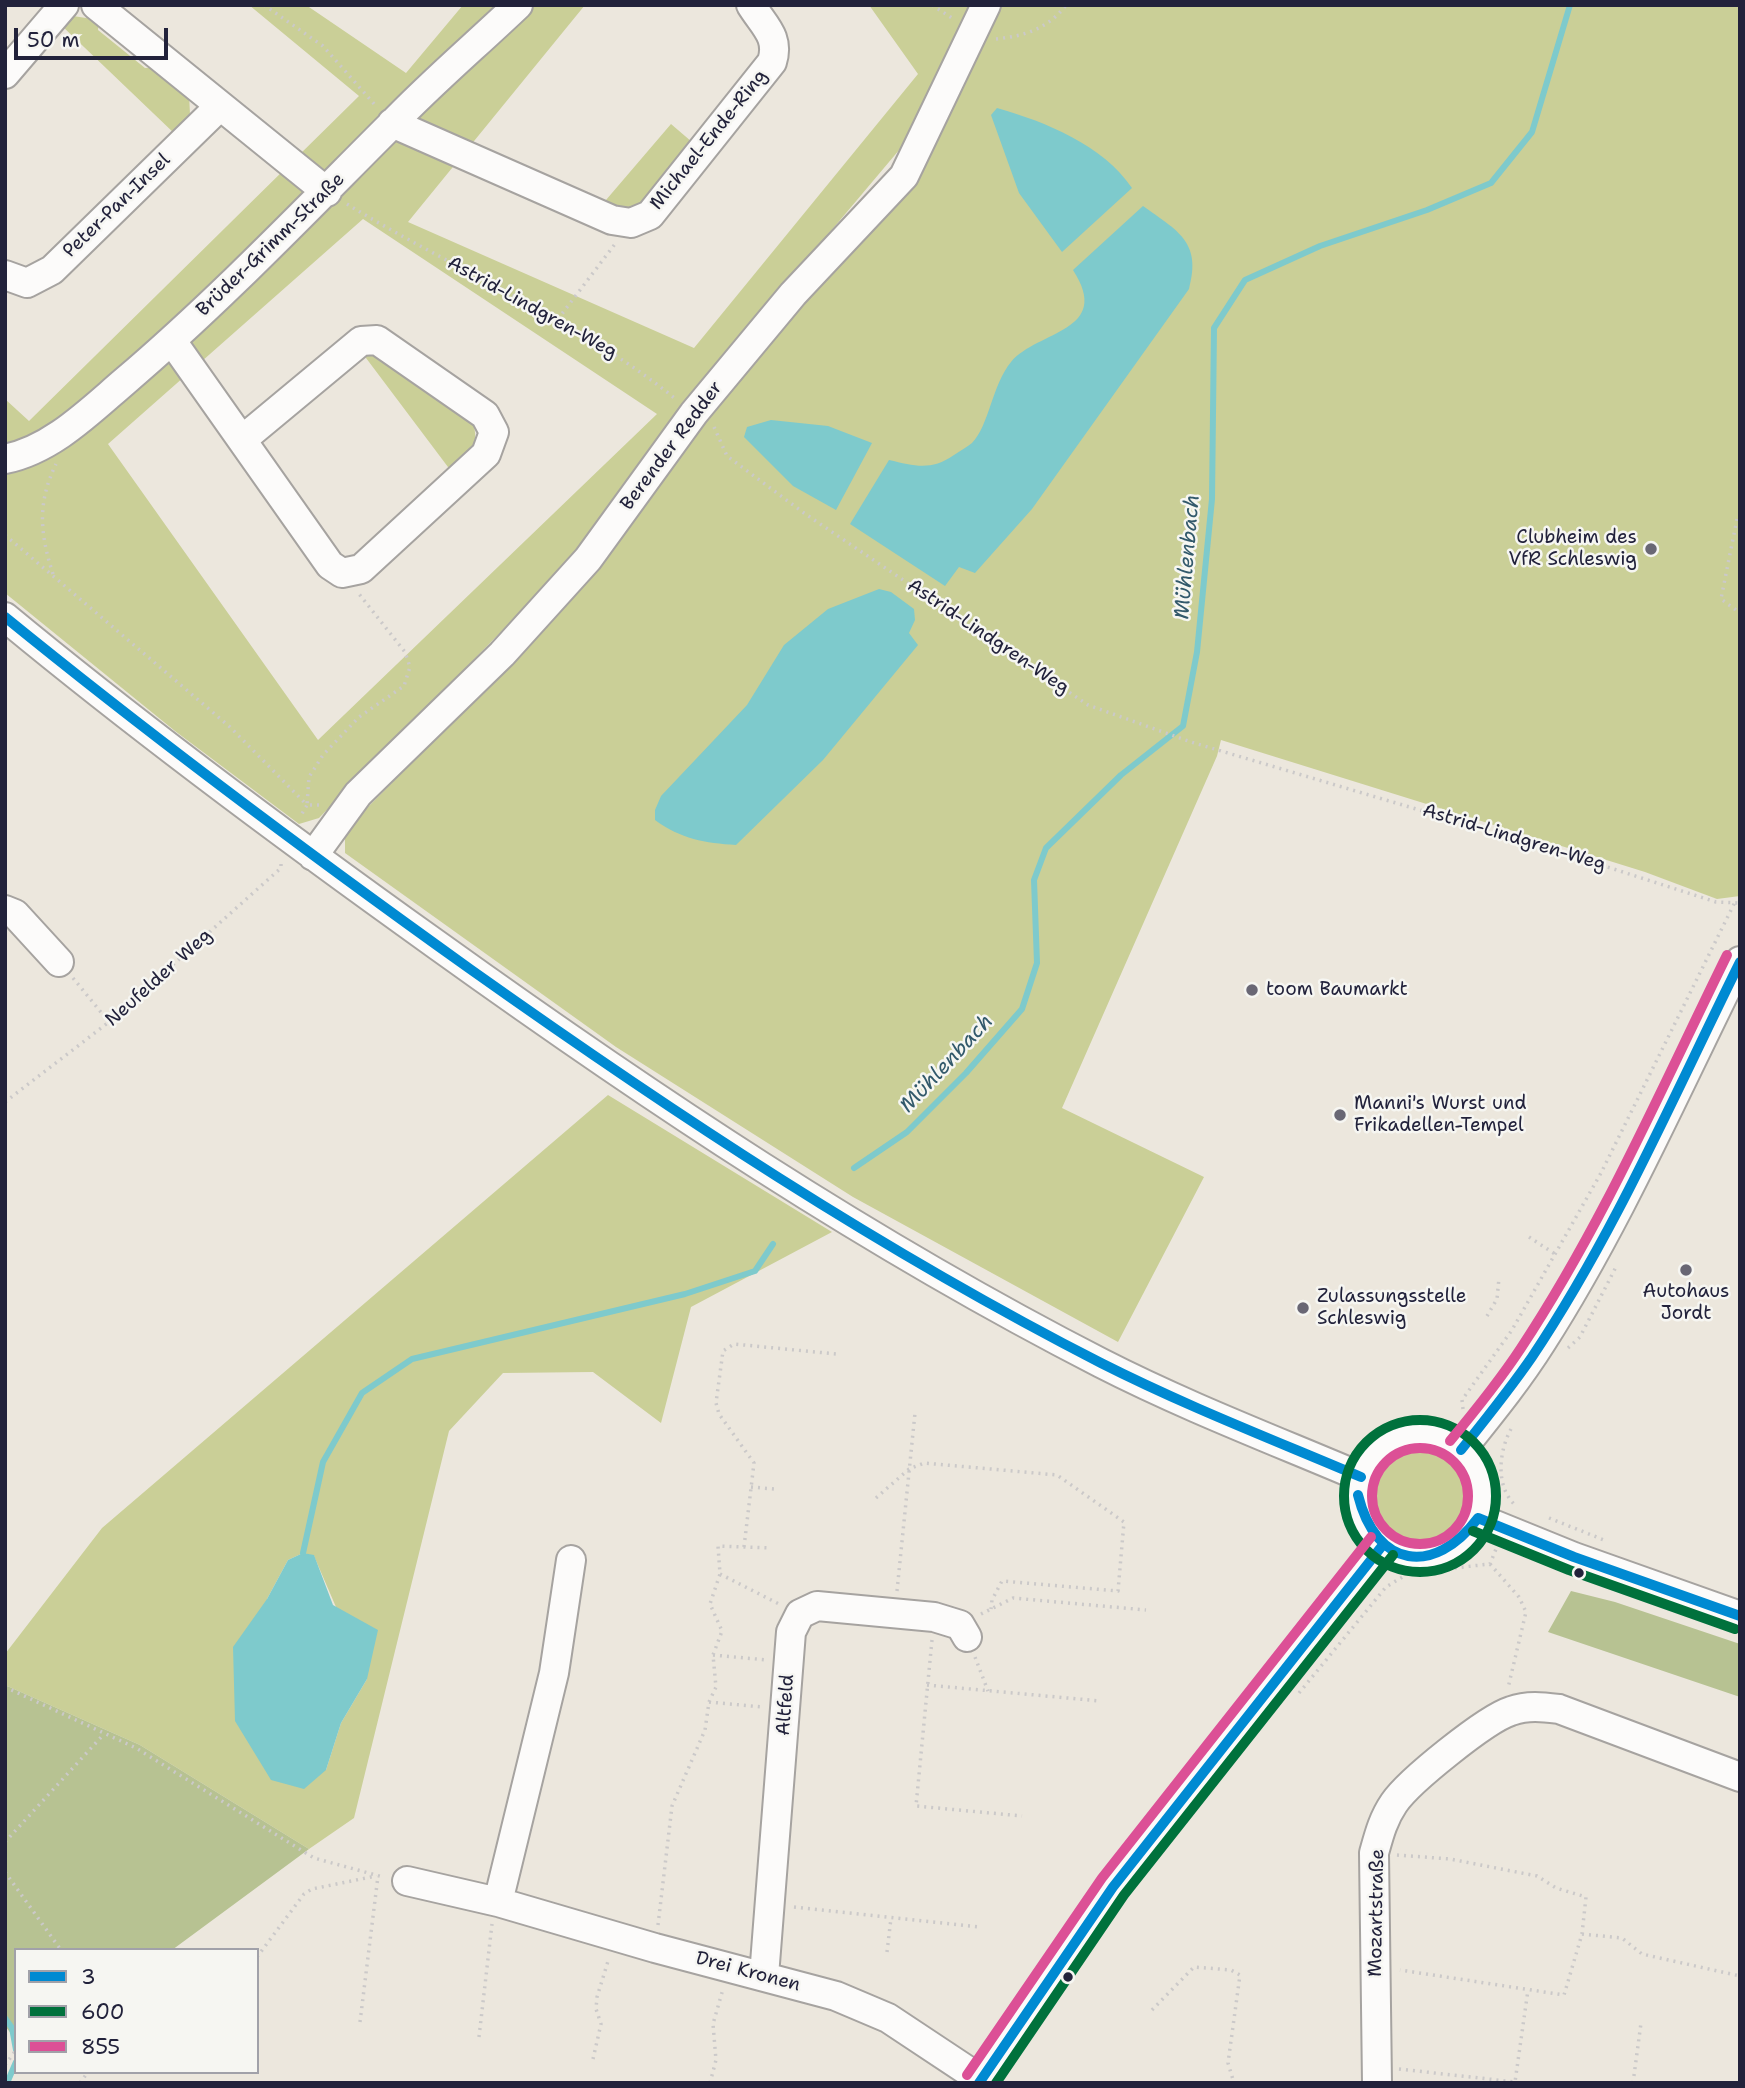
<!DOCTYPE html>
<meta charset="utf-8">
<style>
body{margin:0}
#map{position:relative;width:1745px;height:2088px;overflow:hidden;background:#ece7dd;font-family:"Shantell Sans",sans-serif}
canvas{display:block}
.frame{position:absolute;inset:0;border:7px solid #22223b;pointer-events:none}
.legend{position:absolute;left:14px;top:1948px;width:245px;height:126px;box-sizing:border-box;background:#f6f6f2;border:2px solid #a1a1a9;margin:0;padding:9px 12px;list-style:none;font-size:21px;color:#22223b}
.legend li{display:flex;align-items:center;gap:14px;height:35px}
.legend b{width:35px;border:2px solid #a1a1a9}
.scale{position:absolute;left:14px;top:28px;width:154px;height:32px;box-sizing:border-box;border:4px solid #22223b;border-top:0;padding-left:9px;font-size:21px;line-height:24px;white-space:nowrap;color:#22223b;-webkit-text-stroke:5px #f6f6f2;paint-order:stroke}
</style>
<div id="map">
<canvas width="1745" height="2088"></canvas>
<div class="frame"></div>
<ul class="legend">
<li><b style="height:9px;background:#008ad2"></b>3</li>
<li><b style="height:9px;background:#00713c"></b>600</li>
<li><b style="height:9px;background:#dc5096"></b>855</li>
</ul>
<div class="scale">50 m</div>
</div>
<script>
const c = document.querySelector('canvas').getContext('2d');
c.lineJoin = 'round';
function paint(path, color) { c.fillStyle = color; c.fill(path, 'evenodd'); }
function stroke(path, color, width, dash) { c.strokeStyle = color; c.lineWidth = width; c.lineCap = dash ? 'butt' : 'round'; c.setLineDash(dash || []); c.stroke(path); }
function drawText(font, color, halo, rows, align = 'center') {
  c.font = font + ' "Shantell Sans",sans-serif'; c.lineWidth = 5; c.setLineDash([]); c.textBaseline = 'middle'; c.strokeStyle = halo; c.fillStyle = color; for (const [text, x, y, turn = 0] of rows) {
    c.save(); c.translate(x, y); c.rotate((+turn || 0) * Math.PI / 180); c.textAlign = isNaN(turn) ? turn : align; if (halo) c.strokeText(text, 0, 0); c.fillText(text, 0, 0); c.restore();
  }
}
const green = new Path2D(`
 M 249,5 L 306,5 L 406,73 L 463,5 L 585,5 L 408,222 L 694,348 L 918,74 L 869,5 L 972,5 L 905,143 L 691,397 L 578,553 L 319,818 L 299,824 L 175,731 L 5,593 L 5,399 L 29,421 L 359,96 ZM 363,219 L 657,414 L 318,740 L 108,444 Z
 M 996,5 L 1740,5 L 1740,896 L 1717,899 L 1645,872 L 1221,740 L 1217,756 L 1062,1108 L 1204,1177 L 1118,1342 L 853,1197 L 616,1047 L 345,853 L 345,830 L 504,670 L 807,296 L 918,177 Z
 M 73,16 L 99,20 L 98,30 L 145,68 L 160,67 L 189,93 L 190,115 L 176,135 L 61,25 Z
 M 671,124 L 692,142 L 642,206 L 625,214 L 600,207 Z
 M 373,352 L 470,417 C 483,442 470,455 451,471 L 363,354 Z
 M 608,1095 L 832,1232 L 691,1307 L 661,1423 L 593,1372 L 503,1373 L 449,1431 L 354,1818 L 309,1849 L 140,1745 L 5,1685 L 5,1654 L 102,1528 ZM 303,1553 L 314,1556 L 367,1679 L 341,1723 L 326,1770 L 267,1599 L 288,1560 Z
 M1368 1496a50 50 0 1 1 100 0a50 50 0 1 1-100 0Z`);
const forest = new Path2D(`
 M 1571,1591 L 1615,1602 L 1740,1644 L 1740,1697 L 1548,1632 Z
 M 5,1685 L 140,1745 L 309,1849 L 172,1950 L 16,1950 L 16,2034 L 13,2036 L 5,2026 Z`);
const water = new Path2D(`
 M 997,108 C 1046,122 1103,145 1132,188 L 1062,252 L 1019,193 L 991,115 Z
 M 1143,206 C 1178,231 1202,242 1189,289 L 1032,509 L 975,573 L 959,567 L 945,586 L 850,524 L 889,460 C 915,466 931,471 954,455 C 960,451 967,447 972,443 C 989,426 992,385 1011,362 C 1038,330 1113,332 1073,270 Z
 M 771,420 L 828,426 L 872,443 L 836,510 L 793,486 L 744,437 L 747,427 Z
 M 879,589 L 891,592 L 914,609 L 915,620 L 909,633 L 918,645 L 823,760 L 736,845 C 705,843 681,839 655,820 L 655,810 L 661,796 L 747,705 L 784,645 L 828,609 Z
 M 303,1553 L 314,1555 L 333,1605 L 378,1630 L 367,1679 L 341,1723 L 326,1770 L 304,1789 L 271,1780 L 235,1721 L 233,1647 L 267,1599 L 288,1560 Z`);
const stream = new Path2D(`
 M 854,1168 L 907,1132 L 966,1073 L 1022,1009 L 1037,963 L 1034,880 L 1046,848 L 1121,775 L 1183,726 L 1197,652 L 1212,499 L 1214,328 L 1245,280 L 1320,246 L 1427,210 L 1491,183 L 1532,132 L 1570,5
 M 303,1553 L 323,1462 L 362,1393 L 412,1359 L 685,1294 L 755,1271 L 773,1244
 M 5,2018 L 12,2028 L 16,2050
 M 7,2083 L 16,2062`);
const path = new Path2D(`
 M 264,5 L 323,46 L 376,106
 M 932,5 L 955,20
 M 996,39 C 1024,36 1048,29 1066,5
 M 347,204 C 456,271 577,319 677,400
 M 558,319 L 615,244
 M 714,427 L 727,456 L 804,513 L 1088,705 L 1191,742 L 1564,853 L 1716,902 L 1740,903
 M 1737,519 L 1721,599 L 1740,613
 M 5,535 L 230,727 L 307,805 L 300,817
 M 53,574 C 40,534 37,503 56,464
 M 319,805 L 307,805 L 309,777 L 323,755 L 359,717 L 404,686 L 410,667 L 405,652 L 359,594
 M 73,978 L 109,1022
 M 5,1102 L 109,1022 L 281,868 L 281,861
 M 1529,1237 L 1555,1254
 M 1487,1316 L 1497,1299 L 1499,1278
 M 1568,1348 L 1580,1337 L 1617,1265
 M 1463,1409 L 1462,1400 L 1512,1330 L 1601,1173 L 1735,902
 M 1511,1429 C 1499,1451 1495,1486 1515,1505
 M 751,1487 L 774,1489
 M 876,1498 L 909,1469 L 924,1463 L 1057,1475 L 1124,1522 L 1118,1591 L 1002,1581 L 992,1600 L 991,1609
 M 1549,1518 L 1604,1540
 M 744,1547 L 754,1463 L 719,1414 L 716,1403 L 723,1351 L 734,1344 L 836,1354
 M 1490,1564 L 1519,1597 L 1526,1612 L 1508,1688
 M 720,1574 L 781,1605
 M 897,1591 L 915,1413
 M 981,1614 L 1013,1598 L 1146,1610
 M 932,1640 L 916,1806 L 1022,1816
 M 713,1655 L 767,1660
 M 975,1657 L 988,1691
 M 927,1685 L 1100,1701
 M 5,1687 L 136,1748 L 314,1858 L 383,1877
 M 1299,1693 L 1386,1587 L 1409,1573 L 1490,1564 L 1496,1549
 M 709,1702 L 762,1707
 M 5,1842 L 104,1734
 M 1397,1855 L 1450,1859 L 1537,1876 L 1556,1888 L 1586,1897 L 1582,1934 L 1564,1995 L 1400,1970
 M 5,1872 L 61,1950
 M 794,1907 L 979,1927
 M 658,1925 L 672,1806 L 705,1730 L 709,1702 L 716,1687 L 713,1655 L 722,1631 L 710,1604 L 720,1574 L 718,1546 L 770,1548
 M 1582,1934 L 1622,1938 L 1642,1954 L 1740,1976
 M 887,1952 L 891,1918
 M 257,1957 L 304,1894 L 312,1889 L 376,1876
 M 1152,2010 L 1194,1967 L 1231,1970 L 1240,1975 L 1228,2063 L 1234,2083
 M 360,2022 L 378,1876
 M 479,2037 L 492,1924
 M 593,2059 L 601,2024 L 596,2009 L 597,1997 L 609,1958
 M 5,2065 L 16,2050
 M 1399,2069 L 1515,2082 L 1528,1990
 M 80,2083 L 88,2072
 M 710,2083 L 716,2060 L 713,2024 L 723,1989
 M 1633,2083 L 1641,2023`);
const minor = new Path2D(`
 M 96,5 L 327,192
 M 5,74 L 64,5
 M 392,123 L 612,220 L 631,223 L 650,215 L 772,62 C 780,37 764,26 751,5
 M 5,275 L 27,283 L 52,270 L 219,107
 M 172,341 L 330,565 L 342,573 L 361,569 L 486,454 L 494,432 L 485,415 L 377,340 L 361,341 L 243,439
 M 5,459 C 51,450 89,412 124,382 C 218,302 303,213 391,125 C 431,83 476,45 518,5
 M 5,617 C 144,732 290,840 437,945 C 650,1098 867,1243 1101,1363 C 1185,1406 1274,1440 1361,1477
 M 313,856 L 358,794 L 502,654 L 588,559 L 694,413 L 793,294 L 904,176 L 986,5
 M 5,910 L 15,914 L 59,962
 M1358 1496a62 62 0 1 1 124 0a62 62 0 1 1-124 0Z
 M 1461,1450 C 1489,1415 1517,1381 1541,1343 C 1618,1223 1676,1089 1740,961
 M 1478,1518 L 1574,1557 L 1740,1616
 M 407,1881 L 498,1902 L 655,1948 L 836,1996 L 888,2018 L 986,2083
 M 498,1902 L 554,1673 L 571,1560
 M 764,1976 L 791,1632 L 800,1614 L 817,1606 L 934,1617 L 960,1625 L 967,1637
 M 979,2083 L 1113,1887 L 1382,1546
 M 1377,2083 L 1374,1853 C 1379,1835 1383,1819 1394,1803 C 1409,1781 1486,1719 1511,1711 C 1528,1705 1543,1707 1559,1709 L 1740,1777`);
const bus1 = new Path2D(`
 M 5,617 C 156,740 312,856 470,969 C 673,1113 880,1250 1101,1363 C 1186,1406 1274,1440 1361,1477
 M 1461,1450 C 1485,1420 1510,1389 1532,1357 C 1615,1233 1674,1095 1740,962
 M 1358,1495 C 1376,1568 1434,1577 1478,1518
 M 1478,1518 L 1574,1557 L 1740,1616
 M 979,2083 L 1113,1887 L 1382,1546`);
const bus2 = new Path2D(`
 M1344 1496a76 76 0 1 1 152 0a76 76 0 1 1-152 0Z
 M 1473,1531 L 1569,1570 L 1735,1629
 M 996,2083 L 1124,1895 L 1393,1555`);
const bus3 = new Path2D(`
 M 1450,1441 C 1475,1411 1500,1380 1521,1348 C 1603,1224 1662,1087 1727,955
 M1372 1496a48 48 0 1 1 96 0a48 48 0 1 1-96 0Z
 M 967,2075 L 1102,1878 L 1371,1537`);
const markers = [
 [1651,549,7,"#696774"],
 [1252,990,7,"#696774"],
 [1340,1115,7,"#696774"],
 [1686,1270,7,"#696774"],
 [1303,1308,7,"#696774"],
 [1579,1573,6,"#22223b"],
 [1068,1977,6,"#22223b"]
];
const streetNames = [
 ["Michael-Ende-Ring",709,140,-51],
 ["Peter-Pan-Insel",117,206,-44],
 ["Brüder-Grimm-Straße",271,245,-44],
 ["Astrid-Lindgren-Weg",532,308,29],
 ["Berender Redder",672,446,-53],
 ["Astrid-Lindgren-Weg",988,637,34],
 ["Astrid-Lindgren-Weg",1514,838,17],
 ["Neufelder Weg",159,978,-42],
 ["Altfeld",786,1705,-86],
 ["Mozartstraße",1377,1913,-89],
 ["Drei Kronen",748,1972,15]
];
const poiNames = [
 ["Clubheim des",1637,538,"right"],
 ["VfR Schleswig",1637,560,"right"],
 ["toom Baumarkt",1266,990],
 ["Manni's Wurst und",1354,1104],
 ["Frikadellen-Tempel",1354,1126],
 ["Autohaus",1686,1292,"center"],
 ["Jordt",1686,1314,"center"],
 ["Zulassungsstelle",1317,1297],
 ["Schleswig",1317,1319]
];
const waterNames = [
 ["Mühlenbach",1188,557,-85],
 ["Mühlenbach",947,1064,-47]
];
paint(green, '#cacf97');
paint(forest, '#b7c292');
paint(water, '#7ecacc');
stroke(stream, '#7ecacc', 6);
stroke(minor, '#a6a3a0', 32);
stroke(path, '#cbc9c9', 3.5, [2, 5]);
stroke(minor, '#fcfbfa', 28);
stroke(bus1, '#008ad2', 10);
stroke(bus2, '#00713c', 10);
stroke(bus3, '#dc5096', 10);
for (const [x, y, r, color] of markers) { const dot = new Path2D(); dot.arc(x, y, r, 0, 2 * Math.PI); c.fillStyle = color; c.fill(dot); stroke(dot, '#f6f6f2', 2.5); }
drawText('19px', '#22223b', '#f6f6f2', streetNames);
drawText('19px', '#22223b', '#f6f6f2', poiNames, 'left');
drawText('italic 21px', '#32596b', '#f6f6f2', waterNames);
</script>
